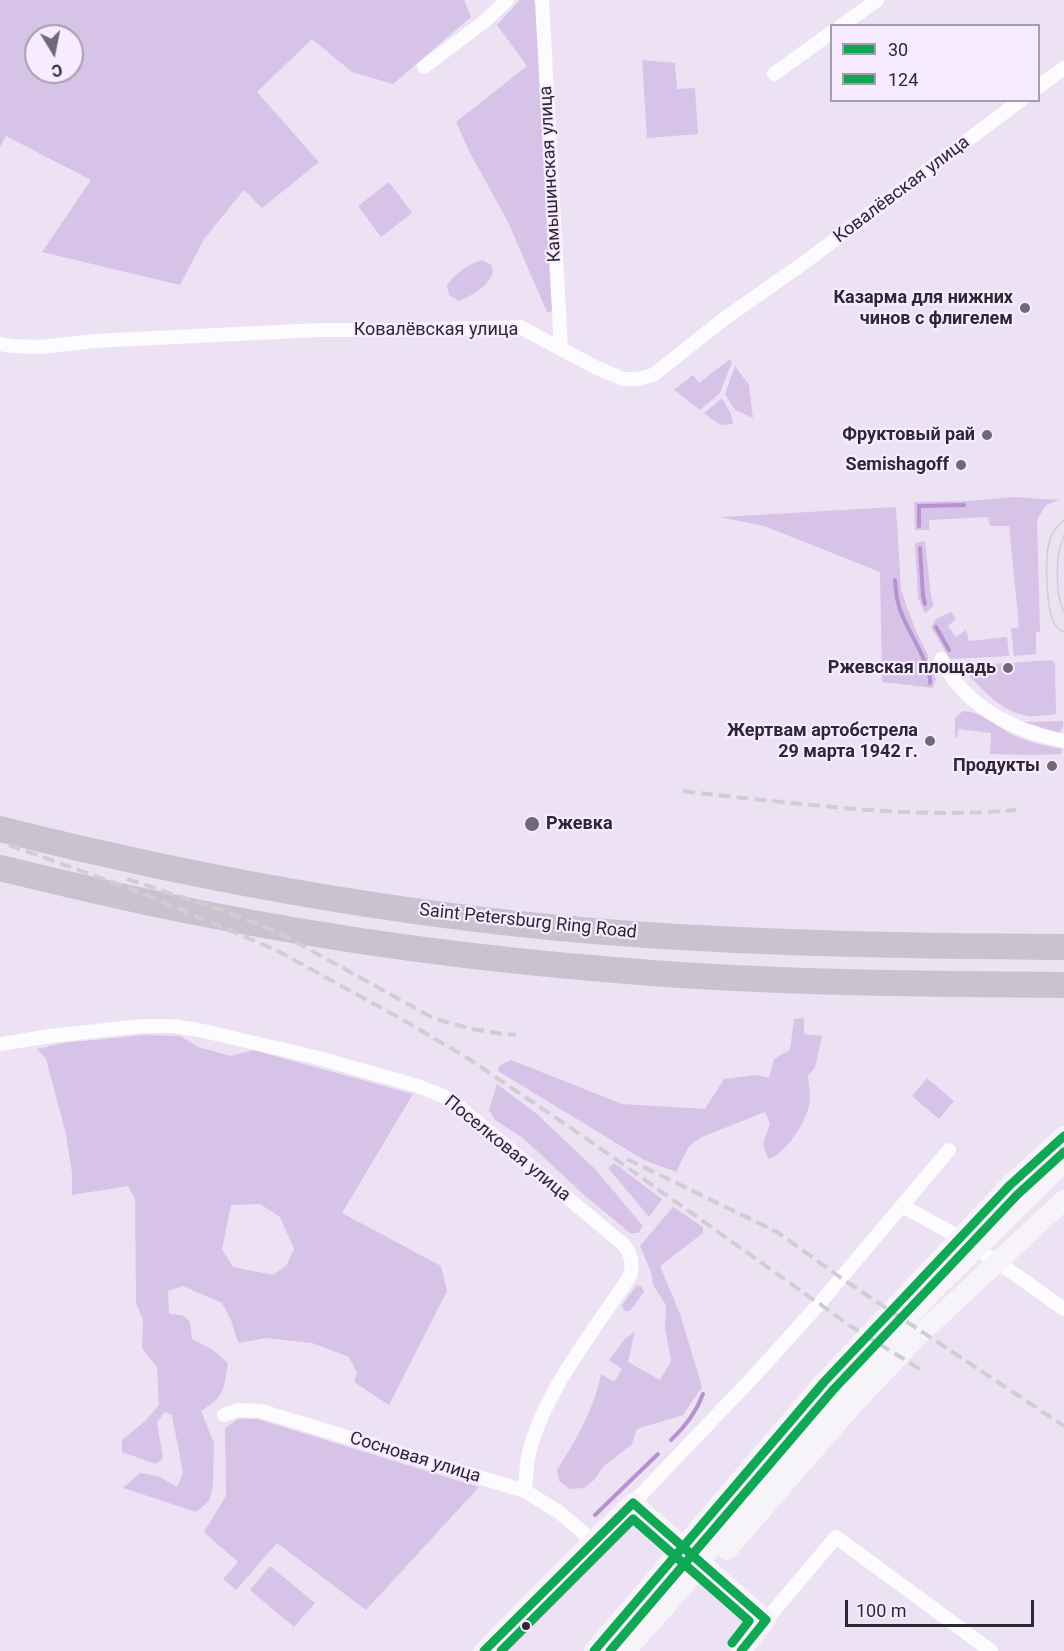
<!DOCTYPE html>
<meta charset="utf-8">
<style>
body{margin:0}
#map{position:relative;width:1064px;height:1651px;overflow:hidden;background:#ece2f4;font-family:Roboto,sans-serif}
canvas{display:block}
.legend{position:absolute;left:830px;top:24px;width:210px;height:78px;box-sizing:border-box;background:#f6ebff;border:2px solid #a69dae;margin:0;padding:8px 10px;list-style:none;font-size:18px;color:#2f2834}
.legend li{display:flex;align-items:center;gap:12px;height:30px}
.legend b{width:30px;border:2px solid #a69dae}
.north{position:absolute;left:24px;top:24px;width:60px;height:60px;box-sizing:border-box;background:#f6ebff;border:2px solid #a69dae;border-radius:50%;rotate:170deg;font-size:16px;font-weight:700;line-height:24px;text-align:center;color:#2f2834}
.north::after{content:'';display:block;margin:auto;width:21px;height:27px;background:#716977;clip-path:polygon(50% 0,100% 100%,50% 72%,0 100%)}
.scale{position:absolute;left:845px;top:1600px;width:189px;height:27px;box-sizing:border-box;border:3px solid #2f2834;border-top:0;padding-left:8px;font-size:18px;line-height:21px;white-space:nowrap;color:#2f2834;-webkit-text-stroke:4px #f6ebff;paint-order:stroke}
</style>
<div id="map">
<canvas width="1064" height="1651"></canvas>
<ul class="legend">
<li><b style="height:8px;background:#10a855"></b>30</li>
<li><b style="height:8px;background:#10a855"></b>124</li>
</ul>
<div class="north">С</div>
<div class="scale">100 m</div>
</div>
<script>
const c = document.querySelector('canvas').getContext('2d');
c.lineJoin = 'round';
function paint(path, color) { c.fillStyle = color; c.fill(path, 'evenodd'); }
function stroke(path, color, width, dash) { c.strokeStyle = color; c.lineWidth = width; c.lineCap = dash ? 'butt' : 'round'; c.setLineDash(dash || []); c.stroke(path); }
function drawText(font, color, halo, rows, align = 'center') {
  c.font = font + ' Roboto,sans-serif'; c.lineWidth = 4.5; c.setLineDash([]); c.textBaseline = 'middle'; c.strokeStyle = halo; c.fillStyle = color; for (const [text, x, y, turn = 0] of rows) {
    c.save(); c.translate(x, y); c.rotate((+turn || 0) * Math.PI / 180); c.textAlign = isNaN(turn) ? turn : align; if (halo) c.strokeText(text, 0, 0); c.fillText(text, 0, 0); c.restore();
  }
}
const green = new Path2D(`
 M 0,0 L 464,0 L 471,17 L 393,84 L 352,72 L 312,39 L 257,92 L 319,162 L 262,208 L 244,190 L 204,239 L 180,285 L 42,252 L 91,180 L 6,136 L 0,147 ZM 36,36 L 72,36 L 72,72 L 36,72 Z
 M 520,0 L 534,0 L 538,13 L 554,311 L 547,312 L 508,222 L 469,151 L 456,122 L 527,66 L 497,25 Z
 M 642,60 L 675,63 L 677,89 L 695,88 L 698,134 L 647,138 Z
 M 389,182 L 412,213 L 381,237 L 358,206 Z
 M 482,260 L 491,265 L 493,272 C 489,287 472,295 459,301 L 449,295 L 447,285 C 457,272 467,265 482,260 Z
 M 730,359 L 732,362 L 720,393 L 700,410 L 674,390 L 693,375 L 699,383 Z
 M 735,366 L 749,385 L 753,418 L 735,410 L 725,394 Z
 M 722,398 L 731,414 L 733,424 L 720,425 L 704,413 Z
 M 1013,497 L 1060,500 L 1046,505 L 1037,520 L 1040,632 L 1036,632 L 1036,654 L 1014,656 L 1011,629 L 1019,627 L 1009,526 L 990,526 L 988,517 L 929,520 L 929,530 L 915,530 L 914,502 L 968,501 Z
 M 896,507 L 901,590 L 915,629 L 928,655 L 928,665 L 936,679 L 933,688 L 882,682 L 880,572 L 764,526 L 720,517 Z
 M 925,541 L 931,597 L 934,606 L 925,613 L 918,598 L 915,543 Z
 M 951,612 L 956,619 L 948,626 L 956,637 L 966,630 L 969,641 L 1007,637 L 1009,656 L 950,659 L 931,627 L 936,619 Z
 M 1052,660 L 1055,664 L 1056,714 C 1046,715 1033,718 1023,715 C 999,710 979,686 963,669 L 963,666 Z
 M 963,711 C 982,711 998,728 1015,736 C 1030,742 1045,746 1062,749 L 1061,754 L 1034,755 L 990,754 L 991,733 L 958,729 L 957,738 L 955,737 L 955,718 Z
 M 1063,721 L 1063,727 L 1059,733 L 1022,722 Z
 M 804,1018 L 804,1034 L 822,1036 L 815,1068 L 808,1075 C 808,1083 810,1091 810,1099 C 810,1117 785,1156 768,1159 L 763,1144 L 770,1123 L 765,1112 L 702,1137 L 689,1146 L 676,1172 L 644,1160 L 498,1071 L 499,1066 L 511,1060 L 622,1104 L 705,1109 L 724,1079 L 756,1075 L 769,1078 L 774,1059 L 790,1050 L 794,1019 Z
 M 145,1035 L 180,1036 L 198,1047 L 231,1056 L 253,1050 L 413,1094 L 342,1213 L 441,1266 L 447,1291 L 389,1405 L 354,1382 L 357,1373 L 349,1357 L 312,1343 L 266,1338 L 238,1343 L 231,1320 L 222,1303 L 183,1286 L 168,1291 L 169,1314 L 182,1315 L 190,1322 L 192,1339 L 213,1350 L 228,1363 C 223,1391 226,1395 201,1411 L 214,1443 L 213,1486 L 209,1501 L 196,1512 L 123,1488 L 140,1473 L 158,1476 L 177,1487 L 183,1473 L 172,1415 L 165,1412 L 157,1422 L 163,1458 L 156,1464 L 122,1452 L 122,1440 L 146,1420 L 159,1405 L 157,1367 L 142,1348 L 143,1320 L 136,1303 L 135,1199 L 128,1186 L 72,1195 L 72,1173 L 66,1134 L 46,1059 L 37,1049 L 63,1043 ZM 260,1204 L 280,1217 L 294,1249 L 286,1266 L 273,1275 L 233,1267 L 222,1249 L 231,1205 Z
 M 927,1078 L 954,1101 L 939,1119 L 912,1096 Z
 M 497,1084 L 537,1114 L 595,1169 L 643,1226 L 638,1233 L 630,1233 L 584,1195 L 523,1138 L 495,1120 L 489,1110 Z
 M 614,1163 L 662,1199 L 649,1217 L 608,1168 Z
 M 673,1207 L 703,1227 L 703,1233 L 660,1266 L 680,1314 L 702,1387 L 683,1415 L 637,1429 L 632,1444 L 603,1467 L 594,1480 L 584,1488 L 570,1489 L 559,1481 L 557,1470 C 576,1440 594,1410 601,1374 L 614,1382 L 622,1369 L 609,1360 L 624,1340 L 635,1331 L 628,1362 L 660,1380 L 671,1361 L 665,1328 L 666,1305 L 653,1285 L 651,1272 L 640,1246 Z
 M 637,1285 L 642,1287 L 644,1292 L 630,1311 L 624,1311 L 622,1305 Z
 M 238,1419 L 257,1419 L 479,1487 L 366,1610 L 277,1543 L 236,1590 L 223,1579 L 238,1562 L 204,1532 L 226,1496 L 225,1428 Z
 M 270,1566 L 315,1603 L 294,1627 L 250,1590 Z`);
const stream = new Path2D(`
 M 919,526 L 919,506 L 964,505
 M 920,548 L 923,596 L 925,604
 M 895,580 C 896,593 897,605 903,617 C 909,632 932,668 930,683
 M 936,627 L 949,650
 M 671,1440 C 686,1426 696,1413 703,1394
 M 595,1515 L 658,1454`);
const street = new Path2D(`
 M 542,0 L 561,348
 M 841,26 L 877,0
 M 424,67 L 485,21 L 507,0
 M 774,74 L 832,32
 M 1038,87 L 1064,68
 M 0,344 L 11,346 L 41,347 L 94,341 L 319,330 L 415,330 L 520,327 L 595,367 L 623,379 L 638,379 L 653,375 L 724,319 L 805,262 L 1021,100
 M 941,659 C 965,707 1014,731 1064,741
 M 0,1044 L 50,1036 L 142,1026 L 173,1026 L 199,1030 L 315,1057 L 418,1086 L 443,1096 L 457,1105 L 624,1245 C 632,1256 633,1263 630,1276 C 596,1328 546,1389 530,1449 C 526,1462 526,1478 525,1491
 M 902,1206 L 952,1233 L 1006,1268 L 1064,1309
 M 224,1415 L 238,1410 L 261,1411 L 525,1491 L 559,1512 L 593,1541
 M 633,1503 L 756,1374 L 819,1304 L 949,1150
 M 766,1620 L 836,1537 L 991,1651`);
const secondary = new Path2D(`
 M 727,1550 L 852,1406 L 918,1336 L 1064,1200
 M 484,1651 L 593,1541 L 633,1503 L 766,1620 L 741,1651
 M 594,1651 L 824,1382 L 1009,1186 L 1064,1136
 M 626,1651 L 692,1576 L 699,1563 L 839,1393 L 932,1292 L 1064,1162`);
const highway = new Path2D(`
 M 0,829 C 207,881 419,919 633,934 C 776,944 920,946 1064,947
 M 0,868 C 66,884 133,900 200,913 C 341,941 484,960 627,971 C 772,983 919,984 1064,985`);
const tram = new Path2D(`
 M 1064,520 C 1057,526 1051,534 1049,543 C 1045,560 1046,607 1054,623 C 1056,627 1060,630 1064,632
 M 1064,536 C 1055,555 1055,593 1064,612`);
const rail = new Path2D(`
 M 683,791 C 740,798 798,804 856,809 C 910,813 962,815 1016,810
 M 9,845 L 137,891 L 276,950 L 405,1021 L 469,1059 L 590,1141 L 852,1327 L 923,1371
 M 127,879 L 224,911 L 278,932 L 433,1018 C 461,1027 487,1033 516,1035
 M 627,1159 L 777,1232 L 847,1282 L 1064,1426`);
const bus1 = new Path2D(`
 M 484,1651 L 633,1503 L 766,1620 L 741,1651
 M 594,1651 L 824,1382 L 1009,1186 L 1064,1136`);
const bus2 = new Path2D(`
 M 501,1651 L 633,1519 L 749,1621 L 732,1643
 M 610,1651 L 833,1390 L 1017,1195 L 1064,1152`);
const markers = [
 [1025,308,6,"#716977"],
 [987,435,6,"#716977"],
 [961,465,6,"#716977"],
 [1008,668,6,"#716977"],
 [930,741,6,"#716977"],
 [1052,766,6,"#716977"],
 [532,824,8,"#716977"],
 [526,1626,5,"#2f2834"]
];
const streetNames = [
 ["Камышинская улица",551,174,-93],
 ["Ковалёвская улица",902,190,-37],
 ["Ковалёвская улица",436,330],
 ["Saint Petersburg Ring Road",528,922,6],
 ["Поселковая улица",507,1149,39],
 ["Сосновая улица",415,1458,17]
];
const poiNames = [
 ["Казарма для нижних",1013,298],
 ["чинов с флигелем",1013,319],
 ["Фруктовый рай",975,435],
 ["Semishagoff",949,465],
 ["Ржевская площадь",996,668],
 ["Жертвам артобстрела",918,731],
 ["29 марта 1942 г.",918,752],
 ["Продукты",1040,766],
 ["Ржевка",546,824,"left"]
];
paint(green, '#d7c3e7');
stroke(stream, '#b692d0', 4);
stroke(street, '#fcfbfd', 14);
stroke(secondary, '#f6f3f9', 20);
stroke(highway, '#c9c3cf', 26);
stroke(tram, '#d0ced2', 1.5);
stroke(rail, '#d0ced2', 4, [12, 6]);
stroke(bus1, '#10a855', 9);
stroke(bus2, '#10a855', 9);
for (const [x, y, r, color] of markers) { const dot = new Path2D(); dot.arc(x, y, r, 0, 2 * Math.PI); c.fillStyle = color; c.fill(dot); stroke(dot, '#f6ebff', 2); }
drawText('18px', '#2f2834', '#f6ebff', streetNames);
drawText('bold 18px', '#2f2834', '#f6ebff', poiNames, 'right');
</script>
